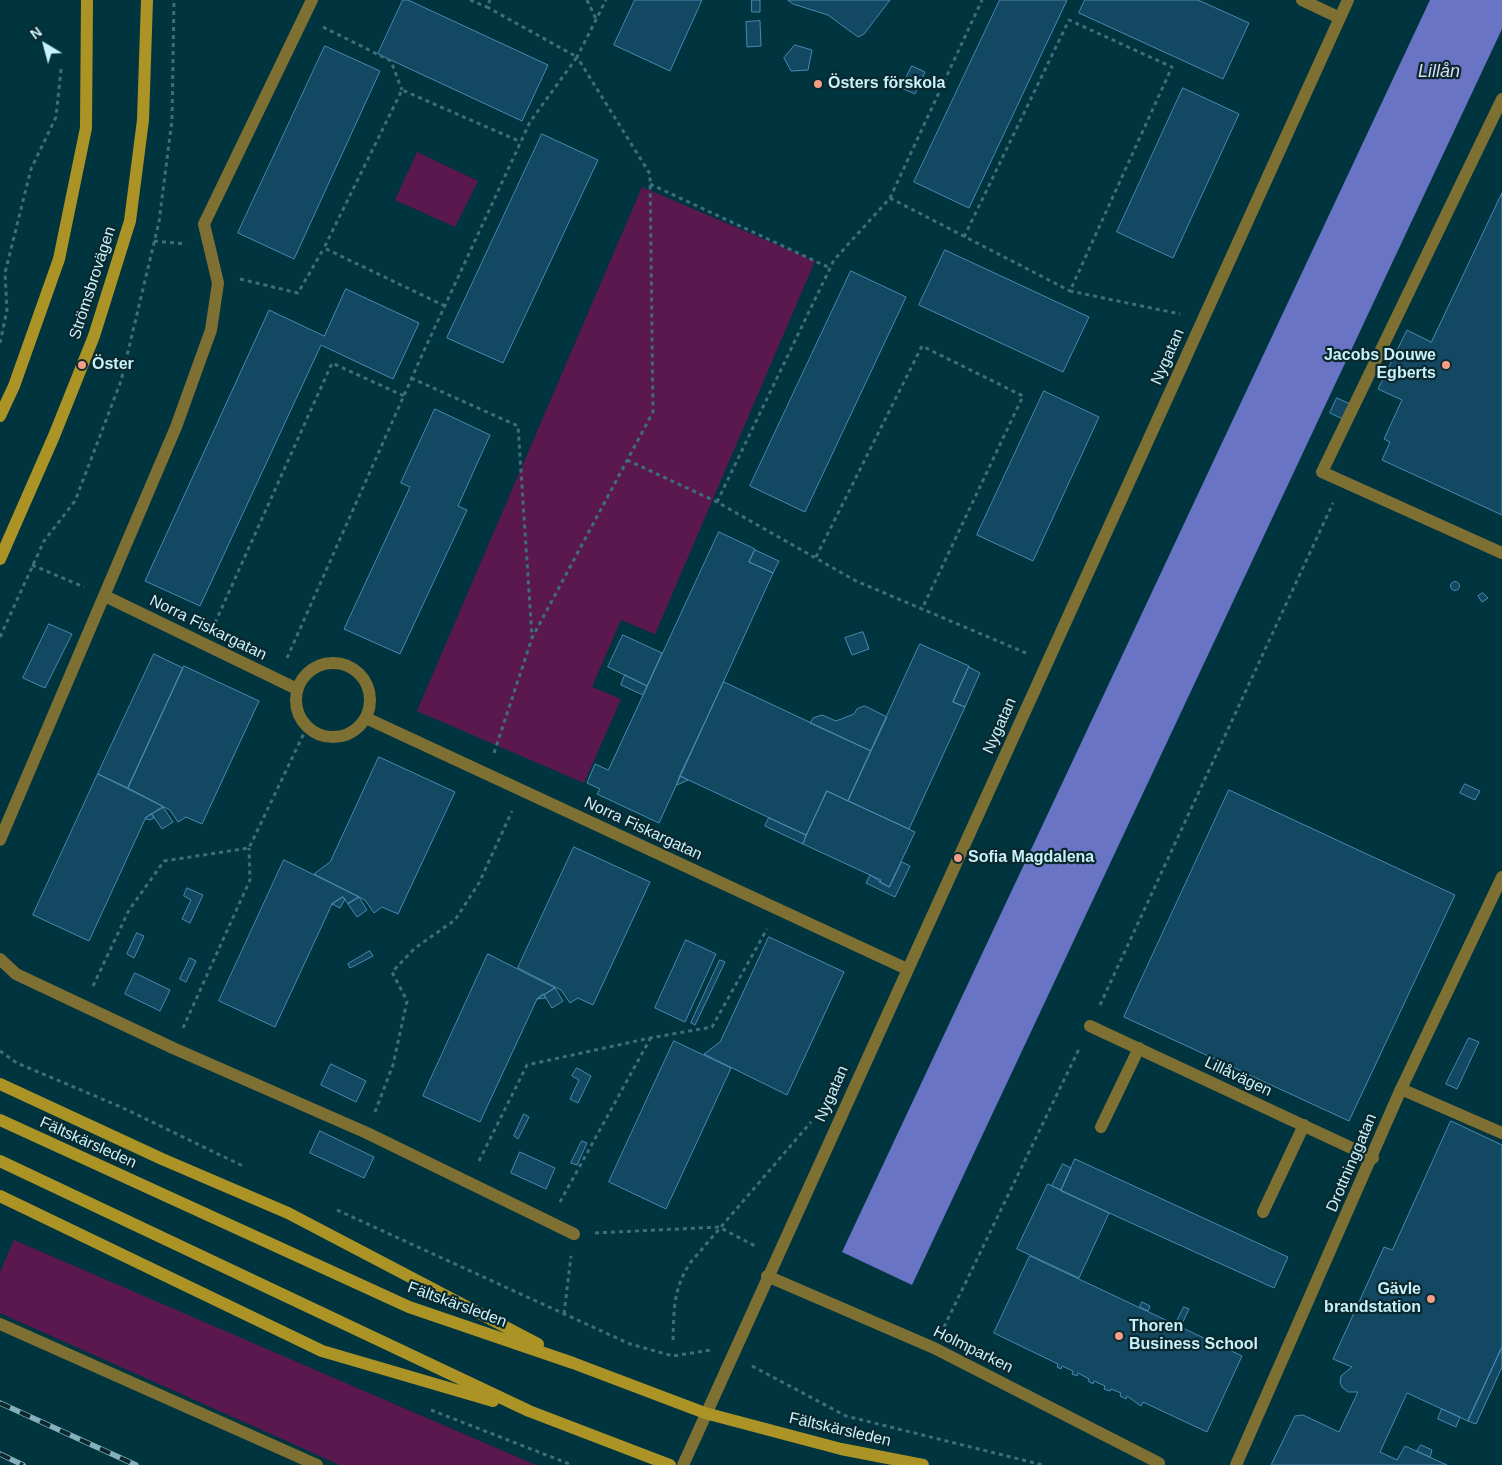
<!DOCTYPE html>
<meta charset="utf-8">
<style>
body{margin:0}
#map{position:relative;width:1502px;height:1465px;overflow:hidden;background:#00343e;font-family:Helvetica,sans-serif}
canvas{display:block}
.north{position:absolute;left:20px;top:20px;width:50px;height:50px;-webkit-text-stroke:4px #0b282e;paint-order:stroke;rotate:323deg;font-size:14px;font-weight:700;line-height:20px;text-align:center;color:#c8f1fc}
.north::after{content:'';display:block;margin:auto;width:18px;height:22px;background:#c8f1fc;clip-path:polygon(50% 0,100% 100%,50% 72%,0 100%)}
</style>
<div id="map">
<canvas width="1502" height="1465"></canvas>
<div class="north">N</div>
</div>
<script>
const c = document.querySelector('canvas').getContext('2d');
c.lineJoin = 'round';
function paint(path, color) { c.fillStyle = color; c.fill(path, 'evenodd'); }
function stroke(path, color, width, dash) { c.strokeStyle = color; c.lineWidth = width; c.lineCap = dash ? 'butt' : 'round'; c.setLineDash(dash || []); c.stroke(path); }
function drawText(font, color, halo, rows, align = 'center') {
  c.font = font + ' Helvetica,sans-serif'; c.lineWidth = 4.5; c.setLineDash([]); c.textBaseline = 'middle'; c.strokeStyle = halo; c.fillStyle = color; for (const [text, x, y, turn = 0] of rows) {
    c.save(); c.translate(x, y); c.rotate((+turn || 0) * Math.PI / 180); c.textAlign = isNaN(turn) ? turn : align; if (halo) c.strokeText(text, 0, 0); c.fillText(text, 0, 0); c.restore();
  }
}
const green = new Path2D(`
 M 417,152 L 478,181 L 455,227 L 395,200 Z
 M 642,187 L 815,261 L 655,634 L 621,620 L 592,687 L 621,699 L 584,783 L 417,711 Z
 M 14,1240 L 536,1465 L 340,1465 L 0,1313 L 0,1272 Z`);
const water = new Path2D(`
 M 1430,0 L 1502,0 L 1502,29 L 912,1285 L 842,1252 Z`);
const building = new Path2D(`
 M 403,0 L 408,0 L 548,65 L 522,121 L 378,54 Z
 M 635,0 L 702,0 L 670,71 L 614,45 Z
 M 752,0 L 760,0 L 760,12 L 752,12 Z
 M 788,0 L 890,0 L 864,34 L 858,37 L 828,15 L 793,4 Z
 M 1000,0 L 1067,0 L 969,208 L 914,182 Z
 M 1085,0 L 1198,0 L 1249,23 L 1223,79 L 1079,13 Z
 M 760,21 L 761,46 L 747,47 L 746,22 Z
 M 795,45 L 812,50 L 808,70 L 791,71 L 784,58 Z
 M 325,46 L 380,71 L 294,259 L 238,233 Z
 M 912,66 L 925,72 L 915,94 L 901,88 Z
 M 1183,88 L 1239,114 L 1173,258 L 1117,232 Z
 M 542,134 L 598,160 L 503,363 L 447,338 Z
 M 1502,193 L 1502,515 L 1382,460 L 1390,442 L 1384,439 L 1402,400 L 1378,389 L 1407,330 L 1431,342 Z
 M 945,250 L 1089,317 L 1063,372 L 919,305 Z
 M 851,271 L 906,297 L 805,512 L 750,486 Z
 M 346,289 L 419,323 L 393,379 L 321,345 L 200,606 L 145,581 L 269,310 L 324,336 Z
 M 1044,391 L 1099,417 L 1033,561 L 977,535 Z
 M 1337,398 L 1350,404 L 1343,419 L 1330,413 Z
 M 435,409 L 490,435 L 458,506 L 467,510 L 400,654 L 344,629 L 410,487 L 401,483 Z
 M 719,532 L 755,549 L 749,562 L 773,573 L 659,823 L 597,794 L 600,789 L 587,783 L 595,764 L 608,770 Z
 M 755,550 L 779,561 L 773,573 L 749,562 Z
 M1450.5 586a4.5 4.5 0 1 1 9 0a4.5 4.5 0 1 1-9 0Z
 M 1483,593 L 1488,598 L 1482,602 L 1478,596 Z
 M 49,624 L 72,634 L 45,688 L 23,678 Z
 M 863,632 L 869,649 L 852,655 L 845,638 Z
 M 623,635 L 662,653 L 647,686 L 608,667 Z
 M 920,644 L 969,666 L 953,702 L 965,707 L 909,829 L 848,801 Z
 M 154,654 L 183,668 L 128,788 L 98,774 Z
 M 184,666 L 259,701 L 202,824 L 186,817 L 178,822 L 170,810 L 128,788 Z
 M 969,667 L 980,673 L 965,707 L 953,702 Z
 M 625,675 L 647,686 L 643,695 L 621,685 Z
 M 724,682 L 871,751 L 848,801 L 827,791 L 806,835 L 680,776 Z
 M 865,706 L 887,717 L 871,751 L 810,723 L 813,718 L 822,715 L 836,721 L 854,714 L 857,709 Z
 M 379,757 L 455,792 L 398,914 L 382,907 L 374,913 L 365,900 L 314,874 L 330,862 Z
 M 98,774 L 164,807 L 146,817 L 89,941 L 33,915 Z
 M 680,776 L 688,780 L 677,785 Z
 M 1465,784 L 1480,791 L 1475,800 L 1460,793 Z
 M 1229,790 L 1455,895 L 1349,1121 L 1124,1017 Z
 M 827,791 L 915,832 L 889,887 L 879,882 L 881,880 L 803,844 Z
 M 163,807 L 173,822 L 162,829 L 152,814 Z
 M 151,814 L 154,818 L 150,820 L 146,819 Z
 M 769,818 L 806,835 L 803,844 L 765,826 Z
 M 574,847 L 650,882 L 593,1005 L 578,998 L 570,1003 L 561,990 L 518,968 Z
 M 284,860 L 359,897 L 348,904 L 343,897 L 332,904 L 275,1027 L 219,1001 Z
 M 902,862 L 910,866 L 895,897 L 866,883 L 870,875 L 889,887 Z
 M 187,888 L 203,895 L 190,923 L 182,919 L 191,900 L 184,896 Z
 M 343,897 L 345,899 L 340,908 L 332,904 Z
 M 359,897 L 367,910 L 357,917 L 348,904 Z
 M 137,933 L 144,936 L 134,958 L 127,954 Z
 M 769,937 L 844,972 L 787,1095 L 704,1054 L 720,1042 Z
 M 686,940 L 716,954 L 685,1022 L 655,1008 Z
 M 370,951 L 373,956 L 350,968 L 348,964 Z
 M 488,954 L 555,988 L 537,999 L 480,1122 L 423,1096 Z
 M 190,958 L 196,961 L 186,982 L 180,979 Z
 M 720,960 L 725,962 L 695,1025 L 691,1023 Z
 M 135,973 L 170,990 L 160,1011 L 125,994 Z
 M 555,988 L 563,1001 L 552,1008 L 544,995 Z
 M 543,994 L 546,998 L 537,999 Z
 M 1469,1038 L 1479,1042 L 1457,1089 L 1446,1084 Z
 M 674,1041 L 731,1068 L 666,1209 L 609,1182 Z
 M 331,1064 L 366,1081 L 356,1102 L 321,1085 Z
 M 577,1068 L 591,1076 L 578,1103 L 570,1099 L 579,1080 L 572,1076 Z
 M 524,1114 L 529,1117 L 518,1139 L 514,1136 Z
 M 1451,1121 L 1502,1145 L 1502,1347 L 1468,1421 L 1407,1393 L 1380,1452 L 1397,1460 L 1405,1446 L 1447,1465 L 1271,1465 L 1295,1416 L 1303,1415 L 1339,1432 L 1358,1392 L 1348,1392 L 1342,1387 L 1340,1382 L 1341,1376 L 1352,1367 L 1333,1359 L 1384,1247 L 1392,1250 Z
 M 320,1131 L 374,1157 L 364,1178 L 310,1153 Z
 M 582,1141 L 587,1143 L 577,1165 L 571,1163 Z
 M 520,1152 L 555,1168 L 546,1189 L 511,1173 Z
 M 1075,1159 L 1288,1257 L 1274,1288 L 1061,1191 Z
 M 1063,1164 L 1071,1168 L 1061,1190 L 1052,1186 Z
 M 1048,1184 L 1109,1213 L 1079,1278 L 1017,1249 Z
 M 1030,1256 L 1242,1356 L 1207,1432 L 1143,1402 L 1141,1406 L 1127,1396 L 1126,1399 L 1120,1396 L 1121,1393 L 1111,1389 L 1110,1391 L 1104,1389 L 1105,1386 L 1094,1381 L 1093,1384 L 1088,1381 L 1089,1379 L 1078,1373 L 1077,1376 L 1072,1374 L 1073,1371 L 1062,1366 L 1061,1369 L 1057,1367 L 1058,1364 L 994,1333 Z
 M 1142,1302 L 1150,1306 L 1148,1311 L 1140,1307 Z
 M 1184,1307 L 1189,1309 L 1181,1326 L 1176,1323 Z
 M 1502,1347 L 1502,1367 L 1476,1424 L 1468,1421 Z
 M 1442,1409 L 1460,1417 L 1456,1427 L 1438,1419 Z
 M 1421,1445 L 1432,1450 L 1430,1457 L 1417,1451 Z`);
const path = new Path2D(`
 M 470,0 L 487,7
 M 587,0 L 596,19
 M 323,27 L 391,61 L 402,90
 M 650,184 L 830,268
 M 890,198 L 1070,291
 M 964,237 L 1069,20 L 1172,67 L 1070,291 L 1180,314
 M 154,241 L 186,244
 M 240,279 L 298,293 L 324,248
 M 445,306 L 324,248 L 402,90 L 521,142
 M 0,343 L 7,310 L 5,273 L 31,169 L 56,117 L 61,69
 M 411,378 L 518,426 L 532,637
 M 627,460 L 717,502 L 856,581 L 1026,653
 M 717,502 L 834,260 L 890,198 L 982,0
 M 816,557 L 922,346 L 1023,396 L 922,609
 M 32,565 L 84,587
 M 215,623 L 332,363 L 404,396
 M 0,637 L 44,541 L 75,501 L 121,381 L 159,222 L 172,120 L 174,0
 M 287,658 L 422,355 L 530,122 L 577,57 L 487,7 L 490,0
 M 494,753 L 532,638 L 653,412 L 650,174 L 577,57 L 606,0
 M 93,986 L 129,910 L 164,861 L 249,848 L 307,727
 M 1100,1005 L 1333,503
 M 183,1028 L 250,880 L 249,848
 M 0,1051 L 17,1063 L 121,1107 L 245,1167
 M 375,1112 L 393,1065 L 407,1001 L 392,972 L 415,948 L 455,920 L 479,883 L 512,811
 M 479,1161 L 527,1065 L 650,1038 L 712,1027 L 767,929
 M 560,1202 L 650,1039
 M 337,1210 L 630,1344 L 673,1356 L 711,1350
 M 595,1233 L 719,1227 L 757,1247
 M 564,1314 L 571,1256
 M 944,1327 L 1080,1047
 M 673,1340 C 674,1309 673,1290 690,1263 L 811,1122
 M 752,1366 L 846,1416 L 1043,1465
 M 431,1410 L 572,1465`);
const service = new Path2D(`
 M 1502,99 L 1322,472 L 1502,553
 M 1090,1026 L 1373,1158
 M 1401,1089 L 1502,1133
 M 1101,1127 L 1139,1048
 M 1263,1212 L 1304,1125
 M 0,1324 L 317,1465`);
const minor = new Path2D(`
 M 1302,0 L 1340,18
 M 105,596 L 297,689
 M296 700a37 37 0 1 1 74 0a37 37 0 1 1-74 0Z
 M 366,718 L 907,969
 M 0,840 L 176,427 L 211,330 L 218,283 L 204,224 L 312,0
 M 0,959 L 16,974 L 173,1048 L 367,1133 L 574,1234
 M 767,1276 L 934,1348 L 1159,1463
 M 683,1465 L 1348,0
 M 1236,1465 L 1401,1089 L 1502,877`);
const secondary = new Path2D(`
 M 0,416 L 14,386 L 59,259 L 86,128 L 87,0
 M 0,559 L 54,436 L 94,336 L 130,221 L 143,120 L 147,0
 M 0,1084 L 162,1159 L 288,1213 L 538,1344
 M 0,1120 L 409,1307 L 573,1363 L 705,1413 L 841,1449 L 923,1465
 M 0,1161 L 529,1411 L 670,1465
 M 0,1196 L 322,1351 L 493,1401`);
const rail = new Path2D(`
 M 0,1403 L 136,1465
 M 0,1454 L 23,1465`);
const markers = [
 [818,84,5,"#f49e87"],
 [82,365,5,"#f49e87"],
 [1446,365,5,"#f49e87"],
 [958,858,5,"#f49e87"],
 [1431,1299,5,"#f49e87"],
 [1119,1336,5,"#f49e87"]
];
const poiNames = [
 ["Östers förskola",828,84],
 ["Jacobs Douwe",1436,356,"right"],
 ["Egberts",1436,374,"right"],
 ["Öster",92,365],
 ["Sofia Magdalena",968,858],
 ["Gävle",1421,1290,"right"],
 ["brandstation",1421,1308,"right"],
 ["Thoren",1129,1327],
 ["Business School",1129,1345]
];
const streetNames = [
 ["Strömsbrovägen",93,283,-72],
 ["Nygatan",1168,357,-66],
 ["Norra Fiskargatan",208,628,26],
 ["Nygatan",1000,726,-66],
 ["Norra Fiskargatan",643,829,25],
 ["Lillåvägen",1238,1077,25],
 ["Nygatan",832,1094,-66],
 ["Fältskärsleden",88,1143,24],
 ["Drottninggatan",1352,1163,-67],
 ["Fältskärsleden",457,1305,20],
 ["Holmparken",973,1350,26],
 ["Fältskärsleden",840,1430,13]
];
const waterNames = [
 ["Lillån",1439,72]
];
paint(green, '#5a184f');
paint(water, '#6974c5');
paint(building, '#134863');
stroke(building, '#478ab0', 1);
stroke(path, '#3e6f79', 3, [4, 4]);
stroke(service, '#7e6f32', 12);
stroke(minor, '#7e6f32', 12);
stroke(secondary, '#ac9326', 12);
stroke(rail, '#83b0bb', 5.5);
stroke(rail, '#0b282e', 4, [11]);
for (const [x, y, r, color] of markers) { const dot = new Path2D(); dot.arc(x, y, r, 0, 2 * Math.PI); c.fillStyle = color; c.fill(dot); stroke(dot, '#0b282e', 2); }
drawText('bold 16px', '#c8f1fc', '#0b282e', poiNames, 'left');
drawText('16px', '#c8f1fc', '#0b282e', streetNames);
drawText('italic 18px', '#d8ddf3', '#0b282e', waterNames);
</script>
